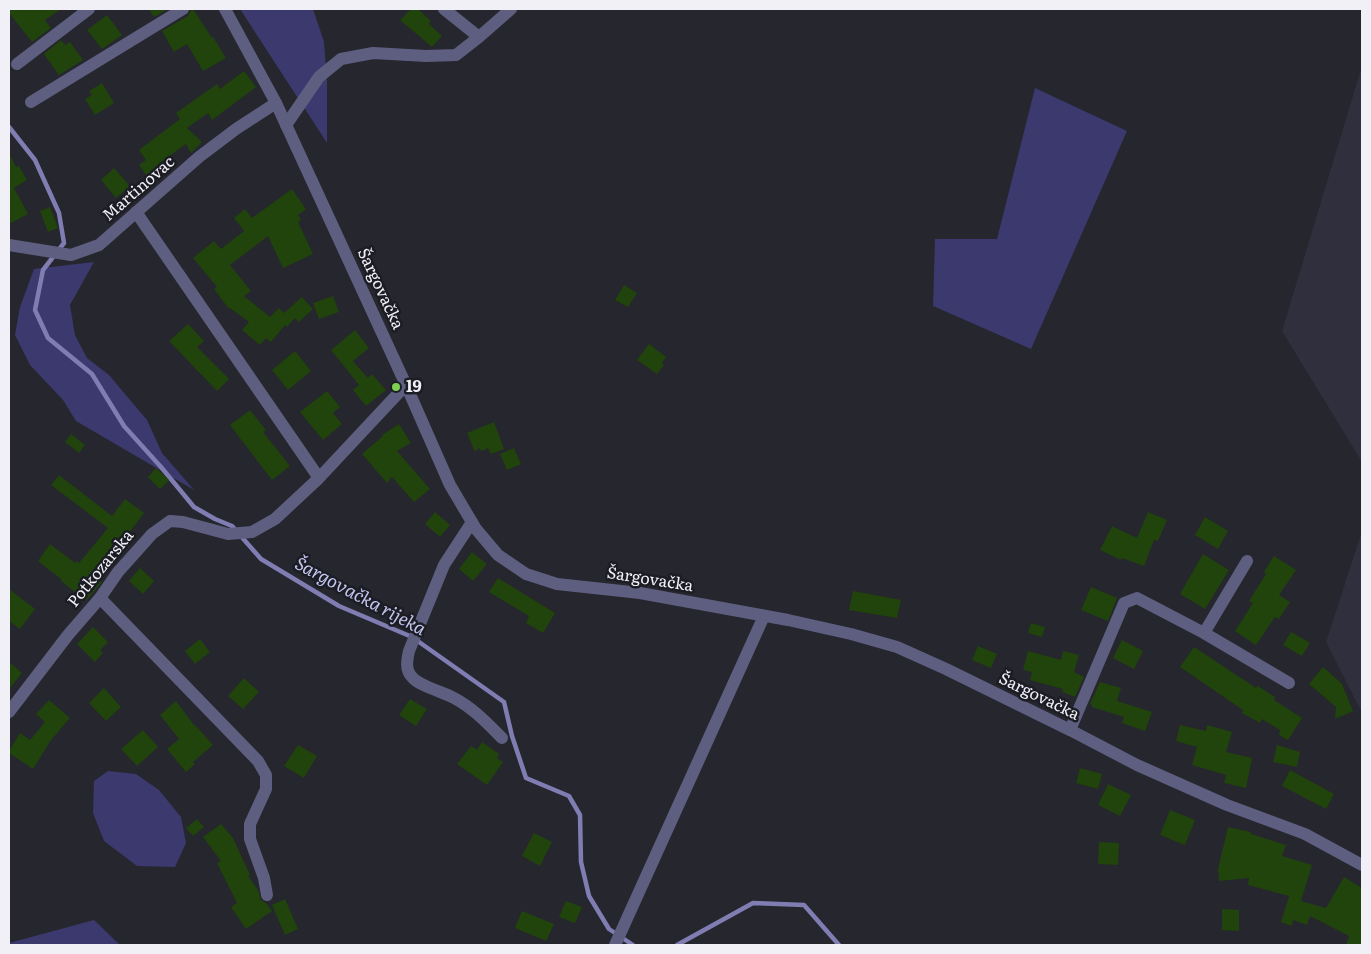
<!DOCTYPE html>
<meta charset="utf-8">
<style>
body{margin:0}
#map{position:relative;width:1371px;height:954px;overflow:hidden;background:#26262e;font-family:Literata,serif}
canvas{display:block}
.frame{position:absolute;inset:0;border:10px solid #f0f0f6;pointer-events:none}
</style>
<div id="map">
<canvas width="1371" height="954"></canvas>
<div class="frame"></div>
</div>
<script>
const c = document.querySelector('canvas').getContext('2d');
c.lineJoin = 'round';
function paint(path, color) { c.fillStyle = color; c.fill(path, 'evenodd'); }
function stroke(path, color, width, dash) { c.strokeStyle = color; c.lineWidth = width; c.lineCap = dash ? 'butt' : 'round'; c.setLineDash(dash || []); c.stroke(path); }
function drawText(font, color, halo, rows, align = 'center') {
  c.font = font + ' Literata,serif'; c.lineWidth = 5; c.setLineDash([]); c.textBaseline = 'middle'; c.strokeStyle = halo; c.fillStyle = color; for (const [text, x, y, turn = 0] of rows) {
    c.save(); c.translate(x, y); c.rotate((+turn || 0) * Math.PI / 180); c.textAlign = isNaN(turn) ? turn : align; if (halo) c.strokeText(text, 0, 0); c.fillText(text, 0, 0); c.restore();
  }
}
const built = new Path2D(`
 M 1362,66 L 1362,462 L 1282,331 Z
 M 1362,531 L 1362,713 L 1326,642 Z`);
const green = new Path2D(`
 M 240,9 L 313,9 L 324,42 L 327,80 L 327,143 Z
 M 1035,88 L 1127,131 L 1031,349 L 933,306 L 935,239 L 997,239 Z
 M 94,262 L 70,305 L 75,335 L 87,358 L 109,375 L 147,420 L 162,453 L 194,490 L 76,421 L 63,400 L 30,365 L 15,335 L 20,307 L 34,269 Z
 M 108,771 L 136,774 L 159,790 L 181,817 L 186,843 L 175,867 L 137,866 L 104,841 L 93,813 L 94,781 Z
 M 94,920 L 120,945 L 9,945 L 9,943 Z`);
const stream = new Path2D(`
 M 9,127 L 35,160 L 59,213 L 64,243 L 43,270 L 35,310 L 48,338 L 92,374 L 124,426 L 161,467 L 194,507 L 215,519 L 232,526 L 261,559 L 339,606 L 412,637 L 504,702 L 512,736 L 526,778 L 569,796 L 580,815 L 581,862 L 589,896 L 609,929 L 633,945
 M 677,945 L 753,903 L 804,905 L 839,945`);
const building = new Path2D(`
 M 9,9 L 61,9 L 45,20 L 51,28 L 32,42 L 9,13 Z
 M 149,9 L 168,9 L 154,17 Z
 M 191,9 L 193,9 L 212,38 L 213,37 L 226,58 L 203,71 L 187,44 L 174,52 L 162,31 L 188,16 L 190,12 Z
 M 411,9 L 418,9 L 431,21 L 429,24 L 442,36 L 432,47 L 400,20 Z
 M 107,15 L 122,35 L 102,49 L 87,30 Z
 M 61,40 L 65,45 L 70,42 L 83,60 L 59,75 L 44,54 Z
 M 244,71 L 256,87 L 212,120 L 208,113 L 187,128 L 202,142 L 191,153 L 186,144 L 161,162 L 165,167 L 149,179 L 139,165 L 146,160 L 139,150 L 180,119 L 176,113 L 217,84 L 220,89 Z
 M 102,83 L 114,103 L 95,115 L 85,99 L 92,95 L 89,91 Z
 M 9,153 L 16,167 L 19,166 L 27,180 L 14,188 L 28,214 L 9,224 Z
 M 114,168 L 130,186 L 116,198 L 101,180 Z
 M 292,189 L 306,209 L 298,215 L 301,220 L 298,222 L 313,254 L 283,268 L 268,236 L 230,265 L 251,291 L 244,296 L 270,317 L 279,308 L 284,313 L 302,297 L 313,309 L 299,322 L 295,318 L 287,327 L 285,325 L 271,342 L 266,338 L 260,345 L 242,330 L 249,322 L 230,308 L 229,309 L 214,289 L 217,287 L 193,258 L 214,241 L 221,249 L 244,231 L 234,218 L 245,209 L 252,218 Z
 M 50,207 L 58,228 L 48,232 L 40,211 Z
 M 624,285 L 637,293 L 628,307 L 615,300 Z
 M 333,296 L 339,312 L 319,319 L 313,303 Z
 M 188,324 L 204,341 L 197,347 L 229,379 L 217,391 L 169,341 Z
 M 355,330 L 369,348 L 353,361 L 368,378 L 372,374 L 386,390 L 366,406 L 353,390 L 359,385 L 331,350 Z
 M 649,344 L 666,357 L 662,363 L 664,365 L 657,374 L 637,360 Z
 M 295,351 L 311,371 L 288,390 L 272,370 Z
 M 327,391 L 340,407 L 333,413 L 342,424 L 323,440 L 300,412 Z
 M 250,410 L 266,430 L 263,432 L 290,466 L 272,480 L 230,425 Z
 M 494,422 L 504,449 L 491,454 L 488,448 L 482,451 L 479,448 L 475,452 L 467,433 Z
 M 399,424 L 411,443 L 397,451 L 430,489 L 414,502 L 392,477 L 387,483 L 362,454 L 383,436 L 382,435 Z
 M 71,434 L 85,445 L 79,453 L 65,442 Z
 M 514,448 L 521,464 L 507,470 L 500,454 Z
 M 156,468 L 169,480 L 160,489 L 148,477 Z
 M 59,475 L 112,516 L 125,499 L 144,513 L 120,545 L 121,546 L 96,577 L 102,582 L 86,601 L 61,581 L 62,580 L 38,561 L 50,544 L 75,563 L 76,561 L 79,563 L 108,528 L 51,485 Z
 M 435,512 L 450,525 L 440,537 L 425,524 Z
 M 1148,512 L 1167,520 L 1158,541 L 1154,540 L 1144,566 L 1122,558 L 1121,560 L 1100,550 L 1112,526 L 1137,538 Z
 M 1205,517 L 1228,531 L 1218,549 L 1195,535 Z
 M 472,552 L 487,564 L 473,581 L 459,569 Z
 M 1203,554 L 1229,570 L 1205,609 L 1180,594 Z
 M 1274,556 L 1296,570 L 1279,595 L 1290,602 L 1279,619 L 1275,617 L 1256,645 L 1235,631 L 1253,603 L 1249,601 L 1266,574 L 1264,572 Z
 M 140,568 L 154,581 L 143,594 L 129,581 Z
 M 498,578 L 555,613 L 543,633 L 526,623 L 529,616 L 489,592 Z
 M 1091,587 L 1117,598 L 1108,621 L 1081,610 Z
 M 9,589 L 35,609 L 20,629 L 9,621 Z
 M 853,591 L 901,600 L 897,618 L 849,610 Z
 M 1031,623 L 1045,627 L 1042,637 L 1028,633 Z
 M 93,627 L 108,642 L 100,650 L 103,653 L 95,662 L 77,644 Z
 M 1291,632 L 1310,643 L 1302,656 L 1283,645 Z
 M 200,639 L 210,652 L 195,664 L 185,651 Z
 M 1122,640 L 1143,651 L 1134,669 L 1113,658 Z
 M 978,646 L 997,654 L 991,668 L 972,660 Z
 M 1194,647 L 1256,688 L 1258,686 L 1275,697 L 1274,700 L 1302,718 L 1288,740 L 1279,735 L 1280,730 L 1262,719 L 1260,723 L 1242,713 L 1243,710 L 1180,667 Z
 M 1028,651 L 1061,660 L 1063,651 L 1079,655 L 1074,672 L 1084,677 L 1075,697 L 1062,692 L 1063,689 L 1030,680 L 1032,672 L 1023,670 Z
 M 9,662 L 22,673 L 9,689 Z
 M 1323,667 L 1342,684 L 1353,711 L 1335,719 L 1336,707 L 1309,684 Z
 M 244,678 L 259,692 L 243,709 L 228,696 Z
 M 1100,682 L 1121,688 L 1117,701 L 1152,712 L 1145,731 L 1122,723 L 1124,717 L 1092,707 L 1092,705 L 1090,704 Z
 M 104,688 L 121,707 L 106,721 L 89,703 Z
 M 410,699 L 427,709 L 416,726 L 399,715 Z
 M 49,700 L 70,718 L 51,740 L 33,769 L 9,753 L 9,751 L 20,733 L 30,740 L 45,722 L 36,714 Z
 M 176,701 L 194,725 L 195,725 L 213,745 L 193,762 L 195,764 L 186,772 L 167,749 L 179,739 L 160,715 Z
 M 1180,725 L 1206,731 L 1207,725 L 1232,732 L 1226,752 L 1252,758 L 1246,788 L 1224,783 L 1226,775 L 1192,765 L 1197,747 L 1176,741 Z
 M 143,730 L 158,747 L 137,766 L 121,749 Z
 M 482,742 L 499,754 L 497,758 L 503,762 L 487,785 L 457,764 L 471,746 L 477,750 Z
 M 298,745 L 317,756 L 304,778 L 284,766 Z
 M 1277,745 L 1300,752 L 1297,767 L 1273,762 Z
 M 1080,768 L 1102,774 L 1098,789 L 1076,783 Z
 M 1290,770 L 1334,794 L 1326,809 L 1282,786 Z
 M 1108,784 L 1131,795 L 1120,816 L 1098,805 Z
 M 1170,810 L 1195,820 L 1185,845 L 1160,835 Z
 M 197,819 L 204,827 L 193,836 L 186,828 Z
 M 221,824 L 233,838 L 250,875 L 248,876 L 258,890 L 261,900 L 266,903 L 272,911 L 246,929 L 231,907 L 237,903 L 217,863 L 221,861 L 203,837 Z
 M 1228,827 L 1251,832 L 1251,834 L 1286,845 L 1282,856 L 1312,865 L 1301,901 L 1326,908 L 1344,877 L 1362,888 L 1362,945 L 1346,945 L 1349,936 L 1310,916 L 1307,925 L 1293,920 L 1292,926 L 1281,922 L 1289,896 L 1248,885 L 1249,878 L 1219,881 L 1218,869 Z
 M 534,833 L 552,842 L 540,866 L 522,856 Z
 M 1099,842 L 1119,843 L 1118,865 L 1098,864 Z
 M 285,899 L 298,929 L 285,935 L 272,905 Z
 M 566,901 L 582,907 L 575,923 L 559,917 Z
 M 1222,909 L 1239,910 L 1239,931 L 1222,930 Z
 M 522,911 L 554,924 L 546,941 L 515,928 Z`);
const minor = new Path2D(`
 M 444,9 L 479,37
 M 17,64 L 89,9
 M 31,102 L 183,9
 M 286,125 L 319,77 L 341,59 L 373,53 L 426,56 L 456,55 L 479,37 L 511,9
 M 136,212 L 319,478
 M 9,245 L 71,255 L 99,245 L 199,157 L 236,129 L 276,103
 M 472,522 L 444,565 L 409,651 C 407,660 405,670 412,677 C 419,686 443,692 454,698 C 473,708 487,723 502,738
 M 100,598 L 258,761 L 266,775 L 266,789 L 250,824 L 250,839 L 264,878 L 267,895
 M 1204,633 L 1247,561
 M 9,712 L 68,635 L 100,598 L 118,572 L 152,534 L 170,521 L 183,522 L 228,534 L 252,532 L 275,519 L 319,478 L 406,385
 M 1070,730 L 1124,603 L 1137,598 L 1204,633 L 1289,683
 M 615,945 L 764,616`);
const tertiary = new Path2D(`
 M 225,9 L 276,103 L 406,385 L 450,485 L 476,529 L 498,555 L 526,574 L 557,584 L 640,593 L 788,620 L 851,634 L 897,647 L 946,669 L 1070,730 L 1137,765 L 1227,805 L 1305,834 L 1362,865`);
const markers = [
 [396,387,5,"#7ed053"]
];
const streetNames = [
 ["Martinovac",139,189,-41],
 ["Šargovačka",380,289,65],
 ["Potkozarska",101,569,-51],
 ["Šargovačka",650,580,9],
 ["Šargovačka",1039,697,26]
];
const poiNames = [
 ["19",406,387]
];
const waterNames = [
 ["Šargovačka rijeka",360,597,28]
];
paint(built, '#2f2f3d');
paint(green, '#3b396d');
stroke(stream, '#807db2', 4.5);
paint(building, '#20440b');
stroke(minor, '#5e5f80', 12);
stroke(tertiary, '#5e5f80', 12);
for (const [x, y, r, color] of markers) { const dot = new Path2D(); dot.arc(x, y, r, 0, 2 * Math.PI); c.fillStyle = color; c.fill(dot); stroke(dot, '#1c1d24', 2); }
drawText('16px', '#f0f0f6', '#1c1d24', streetNames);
drawText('bold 16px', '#f0f0f6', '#1c1d24', poiNames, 'left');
drawText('italic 18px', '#c3c5ef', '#1c1d24', waterNames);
</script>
